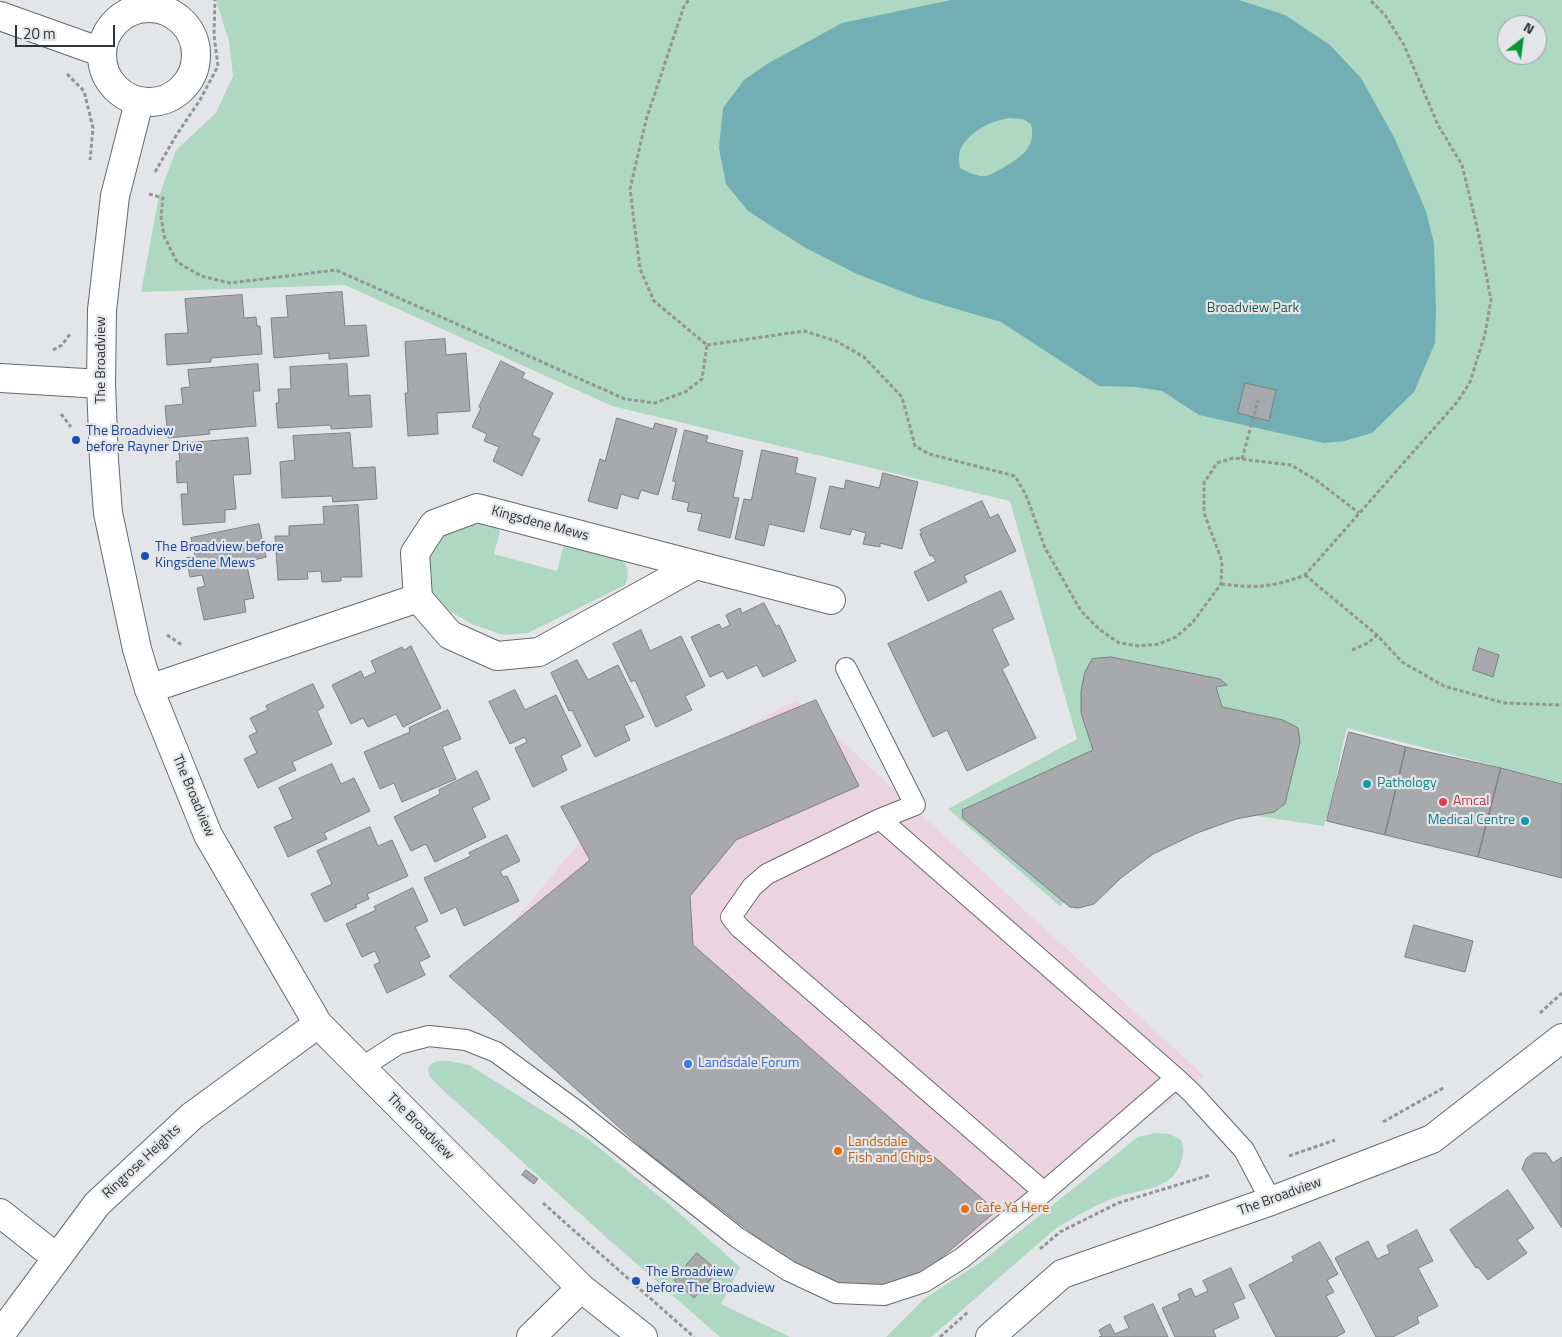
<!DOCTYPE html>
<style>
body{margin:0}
#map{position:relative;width:1562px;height:1337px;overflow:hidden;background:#e3e5e8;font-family:"Titillium Web",sans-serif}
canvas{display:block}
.north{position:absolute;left:1497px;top:15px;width:50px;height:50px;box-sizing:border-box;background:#e3e5e8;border:1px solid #9c9ea0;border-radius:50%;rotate:30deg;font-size:14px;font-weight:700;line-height:20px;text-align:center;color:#323334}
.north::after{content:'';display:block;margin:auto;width:18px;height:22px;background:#049830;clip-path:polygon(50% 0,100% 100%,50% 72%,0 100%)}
.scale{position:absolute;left:15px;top:25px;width:100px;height:22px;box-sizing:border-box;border:2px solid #323334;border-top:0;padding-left:6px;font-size:15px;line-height:18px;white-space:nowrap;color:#323334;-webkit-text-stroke:4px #e3e5e8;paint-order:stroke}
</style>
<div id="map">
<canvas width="1562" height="1337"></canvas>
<div class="north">N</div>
<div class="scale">20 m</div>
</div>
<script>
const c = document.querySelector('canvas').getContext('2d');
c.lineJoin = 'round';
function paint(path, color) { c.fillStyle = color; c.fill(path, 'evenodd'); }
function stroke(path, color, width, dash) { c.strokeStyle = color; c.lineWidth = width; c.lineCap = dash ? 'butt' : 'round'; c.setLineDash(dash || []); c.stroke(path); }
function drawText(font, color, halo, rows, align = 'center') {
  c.font = font + ' "Titillium Web",sans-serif'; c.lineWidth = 4.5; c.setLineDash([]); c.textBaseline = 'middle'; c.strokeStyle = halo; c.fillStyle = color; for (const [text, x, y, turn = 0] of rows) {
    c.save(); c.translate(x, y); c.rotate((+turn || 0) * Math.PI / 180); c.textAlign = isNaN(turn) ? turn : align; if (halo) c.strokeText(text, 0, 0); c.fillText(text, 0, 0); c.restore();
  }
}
const commercial = new Path2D(`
 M 797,700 L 1204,1076 L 887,1308 L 753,1234 L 466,979 L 619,795 Z`);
const green = new Path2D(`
 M 216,0 L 1562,0 L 1562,783 L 1347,728 C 1338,761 1335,794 1324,826 L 1257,816 L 1233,816 L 1104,862 L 1060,906 L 948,809 L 1077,739 L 1010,501 L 612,406 L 345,285 L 141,292 L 159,196 L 176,150 L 216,113 L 233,76 L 229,41 ZM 1507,25 L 1537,25 L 1537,55 L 1507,55 Z
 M 467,522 L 492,525 L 500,531 L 494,554 L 557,571 L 564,545 L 618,558 C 629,565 630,573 625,585 L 528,633 L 503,635 L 472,624 L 441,606 L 428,585 L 426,560 L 443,534 Z
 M 449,1061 L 469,1065 L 588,1139 L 669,1204 L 740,1267 L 721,1304 L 790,1337 L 720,1337 L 606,1237 L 444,1091 L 430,1077 L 428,1069 C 432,1060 439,1061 449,1061 Z
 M 1155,1133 L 1170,1134 L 1181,1140 C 1184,1148 1184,1153 1181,1162 C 1172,1190 1141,1189 1117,1197 C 1096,1204 1075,1217 1055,1229 L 931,1337 L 886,1337 L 924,1299 L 981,1262 L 1138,1137 Z`);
const water = new Path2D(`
 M 951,0 L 1239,0 L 1285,15 L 1330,45 L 1361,78 L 1395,139 L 1426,211 L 1434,243 L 1436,310 L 1435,343 L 1414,392 L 1372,433 L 1344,441 L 1324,443 L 1199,415 L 1162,391 L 1135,387 L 1099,386 L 1001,322 L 919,298 L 857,274 L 804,247 L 748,211 L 726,184 L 719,148 L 723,108 L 744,80 L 767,64 L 842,23 ZM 1009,118 L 1023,119 L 1031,124 C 1037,149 1019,158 1001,169 C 996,171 991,175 986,176 C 977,177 968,172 960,168 C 959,162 958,154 961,148 C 970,131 991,121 1009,118 Z`);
const building = new Path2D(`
 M 342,292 L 345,326 L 366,325 L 369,356 L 329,359 L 329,353 L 274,358 L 271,318 L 288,317 L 286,296 Z
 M 242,295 L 244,318 L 256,317 L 257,326 L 260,326 L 262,354 L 211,358 L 211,362 L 167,365 L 165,334 L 188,333 L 185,299 Z
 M 445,339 L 446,355 L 466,353 L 470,411 L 437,413 L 438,434 L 408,436 L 405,393 L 408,393 L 405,342 Z
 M 501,361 L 525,373 L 522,378 L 553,393 L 532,435 L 540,439 L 522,476 L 493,461 L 499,447 L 484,441 L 487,434 L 472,427 L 481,408 L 479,407 Z
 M 258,364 L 260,391 L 253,391 L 256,426 L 209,430 L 210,434 L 168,438 L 165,406 L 183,404 L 181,388 L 190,387 L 188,370 Z
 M 347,364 L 349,396 L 370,395 L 372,427 L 331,429 L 331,425 L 278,428 L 276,403 L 279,403 L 278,389 L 291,389 L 290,367 Z
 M 1245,383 L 1276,390 L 1269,421 L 1238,413 Z
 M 617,418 L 653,429 L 655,423 L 677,429 L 658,495 L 641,490 L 638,499 L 621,494 L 617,509 L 588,501 L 600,459 L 605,461 Z
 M 685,430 L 708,436 L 706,442 L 743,451 L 733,497 L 739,498 L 730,538 L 698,530 L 702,514 L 687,511 L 689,503 L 672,499 L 676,482 L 673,481 Z
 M 350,433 L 353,468 L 375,467 L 377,499 L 333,502 L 332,496 L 282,498 L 280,462 L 295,460 L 293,436 Z
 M 248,438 L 251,474 L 233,475 L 236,509 L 225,510 L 225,522 L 183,525 L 181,494 L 188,494 L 187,482 L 177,483 L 176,461 L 180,461 L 178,444 Z
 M 762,450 L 798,458 L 795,473 L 816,478 L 804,532 L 769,524 L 764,546 L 735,539 L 744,499 L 751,500 Z
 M 883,473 L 918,482 L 902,549 L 880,543 L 880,547 L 863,544 L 866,533 L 852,529 L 850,535 L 820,528 L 830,486 L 844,489 L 846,480 L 879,488 Z
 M 982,501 L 990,518 L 998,514 L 1016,551 L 964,576 L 967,582 L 928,601 L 914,572 L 936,561 L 932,555 L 930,556 L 920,534 L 922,533 L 920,530 Z
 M 358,505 L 362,577 L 341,577 L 341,581 L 322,582 L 321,571 L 307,572 L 308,579 L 278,580 L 275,536 L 289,536 L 289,526 L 324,524 L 323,507 Z
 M 259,524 L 266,557 L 246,562 L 254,598 L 244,600 L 246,612 L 204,620 L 197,588 L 205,586 L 202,575 L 190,577 L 186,558 L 195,556 L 191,538 Z
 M 1001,591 L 1014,619 L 992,629 L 1009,665 L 1002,669 L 1036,738 L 967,771 L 947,730 L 933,737 L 888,644 Z
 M 764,603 L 776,626 L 779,625 L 796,661 L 763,677 L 757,665 L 727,679 L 723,671 L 710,677 L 691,637 L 719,624 L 722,629 L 730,625 L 726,615 L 740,608 L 742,613 Z
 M 641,630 L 650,651 L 681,636 L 705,686 L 685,696 L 692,710 L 656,727 L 635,680 L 631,682 L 613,644 Z
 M 411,646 L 441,708 L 403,727 L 396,714 L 368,727 L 363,718 L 351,724 L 332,685 L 361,671 L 364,678 L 376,672 L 371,661 L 402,647 L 404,650 Z
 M 1479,648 L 1499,655 L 1493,677 L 1473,670 Z
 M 1111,657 L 1220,679 L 1227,685 L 1216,687 L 1222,707 L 1283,720 L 1298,728 L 1300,742 L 1285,804 L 1274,812 L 1236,819 L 1197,833 L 1153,854 L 1121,878 L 1094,904 L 1078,908 L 1070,907 L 963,818 L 962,810 L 1093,750 L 1081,713 L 1081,691 L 1085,672 L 1092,659 Z
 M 577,660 L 588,680 L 618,665 L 644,717 L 624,726 L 630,740 L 595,757 L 572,710 L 569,711 L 551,673 Z
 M 313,684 L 324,707 L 317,711 L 332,744 L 292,762 L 296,770 L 258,788 L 244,759 L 257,753 L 249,736 L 257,732 L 250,718 L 268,710 L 266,706 Z
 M 515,690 L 525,710 L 556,695 L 581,746 L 561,756 L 567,770 L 533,787 L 515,748 L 527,742 L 525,737 L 510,744 L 489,702 Z
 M 816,700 L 859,786 L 736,840 L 690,896 L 693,945 L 996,1211 L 906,1288 L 819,1285 L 648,1153 L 449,976 L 590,860 L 561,807 Z
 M 448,710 L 461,739 L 442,747 L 456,779 L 402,802 L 394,783 L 380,789 L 364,752 L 410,732 L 409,728 Z
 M 1349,732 L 1406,747 L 1385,835 L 1327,821 Z
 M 1406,747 L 1501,768 L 1478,857 L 1385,835 Z
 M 332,764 L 341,784 L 354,778 L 370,811 L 324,833 L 327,839 L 288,857 L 274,827 L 293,819 L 279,788 Z
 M 1501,768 L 1562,784 L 1562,878 L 1478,857 Z
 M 477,771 L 490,799 L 472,808 L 486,837 L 435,862 L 426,844 L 411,851 L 394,817 L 440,794 L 439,790 Z
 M 370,827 L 378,846 L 392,840 L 408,876 L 367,894 L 369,899 L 355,905 L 357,907 L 325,922 L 311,894 L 332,884 L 317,851 Z
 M 507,835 L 520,861 L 500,871 L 503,877 L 507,876 L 519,901 L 464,926 L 456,907 L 441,914 L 424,878 L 471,856 L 469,853 Z
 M 413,888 L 428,921 L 415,927 L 430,957 L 419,962 L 425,975 L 387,993 L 374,965 L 380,962 L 375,951 L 362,957 L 346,924 L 376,910 L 374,907 Z
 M 1414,925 L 1473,941 L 1465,972 L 1405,957 Z
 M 1534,1153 L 1546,1153 L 1553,1163 L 1562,1157 L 1562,1228 L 1522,1169 L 1526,1159 Z
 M 526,1170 L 538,1179 L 534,1184 L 522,1175 Z
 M 1508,1190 L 1534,1228 L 1517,1240 L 1527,1253 L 1488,1280 L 1478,1267 L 1476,1268 L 1450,1230 Z
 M 1417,1230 L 1433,1261 L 1418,1268 L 1438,1306 L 1417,1317 L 1419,1323 L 1393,1337 L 1376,1337 L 1335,1258 L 1368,1241 L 1377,1259 L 1390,1253 L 1387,1246 Z
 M 1320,1242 L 1338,1274 L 1327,1280 L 1334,1292 L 1326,1296 L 1345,1332 L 1336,1337 L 1276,1337 L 1249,1285 L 1294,1261 L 1292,1257 Z
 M 697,1253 L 718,1271 L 694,1298 L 674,1280 Z
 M 1231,1268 L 1245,1298 L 1233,1303 L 1239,1318 L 1213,1330 L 1216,1337 L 1175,1337 L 1162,1308 L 1180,1300 L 1178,1294 L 1191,1288 L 1195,1297 L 1208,1291 L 1203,1281 Z
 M 1153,1304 L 1168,1337 L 1099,1337 L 1102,1336 L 1099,1330 L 1110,1324 L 1115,1334 L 1129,1328 L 1124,1317 Z`);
const path = new Path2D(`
 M 67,74 L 84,91 L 93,128 L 90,160
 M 155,172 L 177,134 L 200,100 L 218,66 L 214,35 L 215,0
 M 149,194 L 163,198 L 161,216 L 164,236 L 177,262 L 201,276 L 230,283 L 336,270 L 625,399 L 655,403 L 685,392 L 702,379 L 707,345 L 654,301 L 640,269 L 630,189 L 646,120 L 684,6 L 689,0
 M 707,345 L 804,331 L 836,341 L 864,357 L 902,397 L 915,446 L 929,454 L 1015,476 L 1026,495 L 1045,548 L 1081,611 L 1099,629 L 1119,643 L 1139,646 L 1159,644 L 1176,637 L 1193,622 L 1221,584 L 1222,561 L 1204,513 L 1204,483 L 1217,463 L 1233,458 L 1291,465 L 1316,480 L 1359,513
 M 53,350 L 62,345 L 70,334
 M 61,414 L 71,427
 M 1242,459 L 1258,400
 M 1305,575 L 1377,635 L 1402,662 L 1444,686 L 1504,703 L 1562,705
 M 1221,584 C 1256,588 1271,588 1305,575 L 1458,401 L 1470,382 L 1485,334 L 1491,300 L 1478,231 L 1462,165 L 1438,125 L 1404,45 L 1385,15 L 1370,0
 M 167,635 L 182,645
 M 1352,650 L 1368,643 L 1377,635
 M 1540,1013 L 1562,993
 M 1383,1122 L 1445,1087
 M 1289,1156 L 1335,1140
 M 543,1203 L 694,1337
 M 1040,1249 L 1060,1232 L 1118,1203 L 1210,1175
 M 940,1337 L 968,1312`);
const service = new Path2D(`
 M 846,668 L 915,805 L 880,819
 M 361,1068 L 398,1044 L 429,1036 L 466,1040 L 496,1052 L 578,1112 L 738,1238 L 789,1271 L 836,1293 L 884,1295 L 924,1282 L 962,1258 L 1044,1192
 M 1176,1078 L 1044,1192 L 739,927 L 731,917 L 752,887 L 767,874 L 880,819 L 1176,1078 L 1192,1093 L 1244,1150 L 1271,1201`);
const minor = new Path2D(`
 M 0,378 L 101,384
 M 696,565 L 539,652 L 497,656 L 450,635 L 418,598 L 415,553 L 434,524 L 477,508 L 696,565 L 831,600
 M 149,689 L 418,598
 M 0,1213 L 57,1258
 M 0,1335 L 97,1204 L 192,1116 L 318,1024
 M 531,1337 L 581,1288`);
const tertiary = new Path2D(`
 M102 55a47 47 0 1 1 94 0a47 47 0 1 1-94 0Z
 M 0,16 L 101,52
 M 139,102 L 115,196 L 102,310 L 101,384 L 104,460 L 108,513 L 137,649 L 149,689 L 208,835 L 318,1024 L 581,1288 L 643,1337
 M 990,1337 L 1062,1274 L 1271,1201 L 1432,1139 L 1562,1038`);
const markers = [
 [76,440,5,"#1a4fb4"],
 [145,556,5,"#1a4fb4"],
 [1367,784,5,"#0f9aa8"],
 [1443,802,5,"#e0444e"],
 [1525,821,5,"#0f9aa8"],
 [688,1064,5,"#3f7fe0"],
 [838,1151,5,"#e8710a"],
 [965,1209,5,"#e8710a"],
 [636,1281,5,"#1a4fb4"]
];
const parkNames = [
 ["Broadview Park",1253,309]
];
const streetNames = [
 ["The Broadview",102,360,-90],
 ["Kingsdene Mews",540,524,15],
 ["The Broadview",193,796,67],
 ["The Broadview",420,1127,45],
 ["Ringrose Heights",142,1162,-43],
 ["The Broadview",1280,1197,-20]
];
const transitNames = [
 ["The Broadview",86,432],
 ["before Rayner Drive",86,448],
 ["The Broadview before",155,548],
 ["Kingsdene Mews",155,564],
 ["The Broadview",646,1273],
 ["before The Broadview",646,1289]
];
const cultureNames = [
 ["Pathology",1377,784],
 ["Medical Centre",1515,821,"right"]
];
const healthNames = [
 ["Amcal",1453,802]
];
const shopNames = [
 ["Landsdale Forum",698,1064]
];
const foodNames = [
 ["Landsdale",848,1143],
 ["Fish and Chips",848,1159],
 ["Cafe Ya Here",975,1209]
];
paint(commercial, '#ebd3df');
paint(green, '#aed8c2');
paint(water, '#71afb5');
paint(building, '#a7a9ad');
stroke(building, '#7d7f82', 1);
stroke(service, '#686a6d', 22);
stroke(minor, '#686a6d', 30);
stroke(tertiary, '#686a6d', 30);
stroke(path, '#929496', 3, [4, 2.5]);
stroke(service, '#fff', 20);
stroke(minor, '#fff', 28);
stroke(tertiary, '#fff', 28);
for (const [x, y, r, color] of markers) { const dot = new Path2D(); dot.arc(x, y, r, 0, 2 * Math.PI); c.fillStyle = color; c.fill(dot); stroke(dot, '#e3e5e8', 2); }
drawText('14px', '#1f5c43', '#e3e5e8', parkNames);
drawText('14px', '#323334', '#e3e5e8', streetNames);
drawText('14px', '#164399', '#e3e5e8', transitNames, 'left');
drawText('14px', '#0d838f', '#e3e5e8', cultureNames, 'left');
drawText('14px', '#be3a42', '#e3e5e8', healthNames, 'left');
drawText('14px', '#366cbe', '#e3e5e8', shopNames, 'left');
drawText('14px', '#c56008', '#e3e5e8', foodNames, 'left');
</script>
